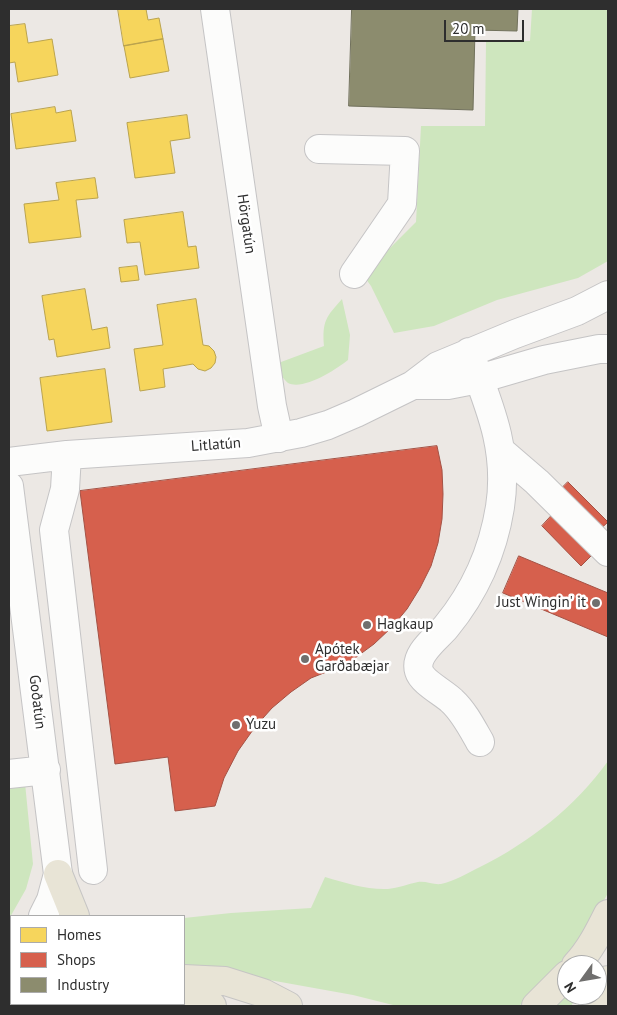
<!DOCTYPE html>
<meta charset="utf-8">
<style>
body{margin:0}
#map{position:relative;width:617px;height:1015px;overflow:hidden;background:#ece8e4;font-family:"PT Sans",sans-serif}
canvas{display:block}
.frame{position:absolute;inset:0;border:10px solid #2e2e2e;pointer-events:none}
.legend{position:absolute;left:10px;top:915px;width:175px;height:90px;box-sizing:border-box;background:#fff;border:1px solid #ababab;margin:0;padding:6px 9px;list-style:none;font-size:15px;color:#2e2e2e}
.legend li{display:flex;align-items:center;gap:10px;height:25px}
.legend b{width:25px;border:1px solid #ababab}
.north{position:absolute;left:557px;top:955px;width:50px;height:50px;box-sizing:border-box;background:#fff;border:1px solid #ababab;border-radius:50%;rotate:238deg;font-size:14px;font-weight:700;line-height:20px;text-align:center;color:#2e2e2e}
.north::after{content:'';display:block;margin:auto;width:18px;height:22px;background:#706f6e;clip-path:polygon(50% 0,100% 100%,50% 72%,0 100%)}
.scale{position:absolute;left:444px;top:20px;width:80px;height:22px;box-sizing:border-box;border:2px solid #2e2e2e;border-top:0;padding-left:6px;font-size:15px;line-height:18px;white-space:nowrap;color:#2e2e2e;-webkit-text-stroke:4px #fff;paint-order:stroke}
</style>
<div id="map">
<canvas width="617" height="1015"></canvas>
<div class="frame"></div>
<ul class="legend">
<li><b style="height:14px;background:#f6d55c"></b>Homes</li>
<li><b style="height:14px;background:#d6604d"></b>Shops</li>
<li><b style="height:14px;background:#8c8c6e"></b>Industry</li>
</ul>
<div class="north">N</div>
<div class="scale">20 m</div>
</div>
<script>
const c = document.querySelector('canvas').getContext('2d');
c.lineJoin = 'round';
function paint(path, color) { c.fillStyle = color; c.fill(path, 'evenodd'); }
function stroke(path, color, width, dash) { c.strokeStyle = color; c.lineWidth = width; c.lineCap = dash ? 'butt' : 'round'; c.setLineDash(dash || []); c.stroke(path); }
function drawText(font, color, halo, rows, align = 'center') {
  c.font = font + ' "PT Sans",sans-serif'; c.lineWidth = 5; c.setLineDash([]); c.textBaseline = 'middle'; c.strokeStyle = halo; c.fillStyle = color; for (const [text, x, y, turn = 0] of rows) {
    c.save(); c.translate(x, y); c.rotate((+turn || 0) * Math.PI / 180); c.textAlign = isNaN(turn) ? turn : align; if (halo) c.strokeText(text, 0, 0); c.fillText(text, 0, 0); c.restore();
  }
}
const green = new Path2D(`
 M 532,9 L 608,9 L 608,261 L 578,278 L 497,300 L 434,326 L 394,333 L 371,286 L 363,275 L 416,222 L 421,126 L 485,126 L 486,42 L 530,41 Z
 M 342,299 L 350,335 L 348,360 C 337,369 303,391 288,383 C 283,379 278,370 273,365 L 324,346 C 322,321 326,317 342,299 Z
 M 608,761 L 608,893 L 577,949 L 547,982 L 519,1006 L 397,1006 L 353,995 L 264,979 L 184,969 L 184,918 L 231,913 L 311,908 L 325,877 C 346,883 367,890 388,889 C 398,888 408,884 418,882 C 426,881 434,885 441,884 C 454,881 468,873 480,867 C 530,842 575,807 608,761 Z
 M 25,783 L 33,864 L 26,889 L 9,919 L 9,784 Z
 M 567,989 L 567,995 L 578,995 L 571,1006 L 550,1006 Z`);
const homes = new Path2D(`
 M 118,9 L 146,9 L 148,20 L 159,18 L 163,39 L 124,46 Z
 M 25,24 L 28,43 L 52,39 L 58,75 L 18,82 L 15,62 L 9,63 L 9,26 Z
 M 163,39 L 169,71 L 130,78 L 124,46 Z
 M 55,107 L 56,113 L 71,110 L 76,141 L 16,149 L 11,114 Z
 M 187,115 L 190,138 L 170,141 L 175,173 L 135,178 L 127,123 Z
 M 95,178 L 98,198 L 76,200 L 81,237 L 29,243 L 24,204 L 59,200 L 56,183 Z
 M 183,212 L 188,247 L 196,246 L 199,268 L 145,275 L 140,242 L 127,243 L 124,220 Z
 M 137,266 L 139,280 L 121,282 L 119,268 Z
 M 85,289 L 92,330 L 107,327 L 110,348 L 57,357 L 54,339 L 49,340 L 42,296 Z
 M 196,299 L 203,345 L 209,346 L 214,351 L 216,357 L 215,363 L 211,368 L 205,371 L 198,369 L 193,364 L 163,369 L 165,387 L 140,391 L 134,349 L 163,345 L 157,305 Z
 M 105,369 L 112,422 L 47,431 L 40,378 Z`);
const shops = new Path2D(`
 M 437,446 L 442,470 L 443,494 L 442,519 L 438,543 L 431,566 L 420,588 L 407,609 L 392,627 L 374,644 L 355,658 L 334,669 L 311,678 L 291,692 L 272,708 L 255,727 L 238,751 L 224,778 L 215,806 L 175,811 L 168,757 L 115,764 L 80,491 Z
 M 568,482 L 608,522 L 595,534 L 555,495 Z
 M 554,513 L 594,553 L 581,566 L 542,526 Z
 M 519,556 L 608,593 L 608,637 L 503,593 Z`);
const industry = new Path2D(`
 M 352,9 L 518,9 L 517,31 L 475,30 L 473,110 L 349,106 Z`);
const minor = new Path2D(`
 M 215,9 L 272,406 L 279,438
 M 319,149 L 405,151 L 402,204 L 354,274
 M 469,352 C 489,405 509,449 500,507 C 493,551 474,593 446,627 C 436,639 414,654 419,671 C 422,682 444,693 452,701 C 464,712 472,728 480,742
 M 413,385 L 448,385 L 479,379 L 544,360 L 599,349 L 608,349
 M 501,451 L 537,482 L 608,552
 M 67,455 L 65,489 L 54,530 L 93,870
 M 9,462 L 67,455 L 248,443 L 301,433 L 328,425 L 356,413 L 413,385 L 438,366 L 515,334 L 577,311 L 608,295
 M 9,486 L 58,874 L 51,900 L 43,916
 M 9,774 L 46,770
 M 9,962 L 11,959`);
const major = new Path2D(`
 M 58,874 L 75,916
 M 576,965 C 590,950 599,932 608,914
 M 184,979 L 225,981 L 263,993 L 288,1006
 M 9,992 L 11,993
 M 184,1003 L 212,1006
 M 536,1006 L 567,975
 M 593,1006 L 608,980`);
const markers = [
 [596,603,5,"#706f6e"],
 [367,625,5,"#706f6e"],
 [305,659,5,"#706f6e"],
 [236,725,5,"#706f6e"]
];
const streetNames = [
 ["Hörgatún",246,224,82],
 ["Litlatún",216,445,-4],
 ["Goðatún",37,702,83]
];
const poiNames = [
 ["Just Wingin' it",586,603,"right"],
 ["Hagkaup",377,625],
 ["Apótek",315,650],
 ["Garðabæjar",315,667],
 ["Yuzu",246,725]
];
paint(green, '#cee6be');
paint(homes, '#f6d55c');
stroke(homes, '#baa34e', 1);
paint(shops, '#d6604d');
stroke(shops, '#a45144', 1);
paint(industry, '#8c8c6e');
stroke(industry, '#70705b', 1);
stroke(minor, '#c5c4c5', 30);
stroke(major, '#c6c5c4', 30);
stroke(minor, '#fcfcfb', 28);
stroke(major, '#e8e4d6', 28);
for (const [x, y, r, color] of markers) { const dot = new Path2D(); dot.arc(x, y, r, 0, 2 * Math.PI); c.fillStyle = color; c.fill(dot); stroke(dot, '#fff', 2); }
drawText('15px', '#2e2e2e', '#fff', streetNames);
drawText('15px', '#2e2e2e', '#fff', poiNames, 'left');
</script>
